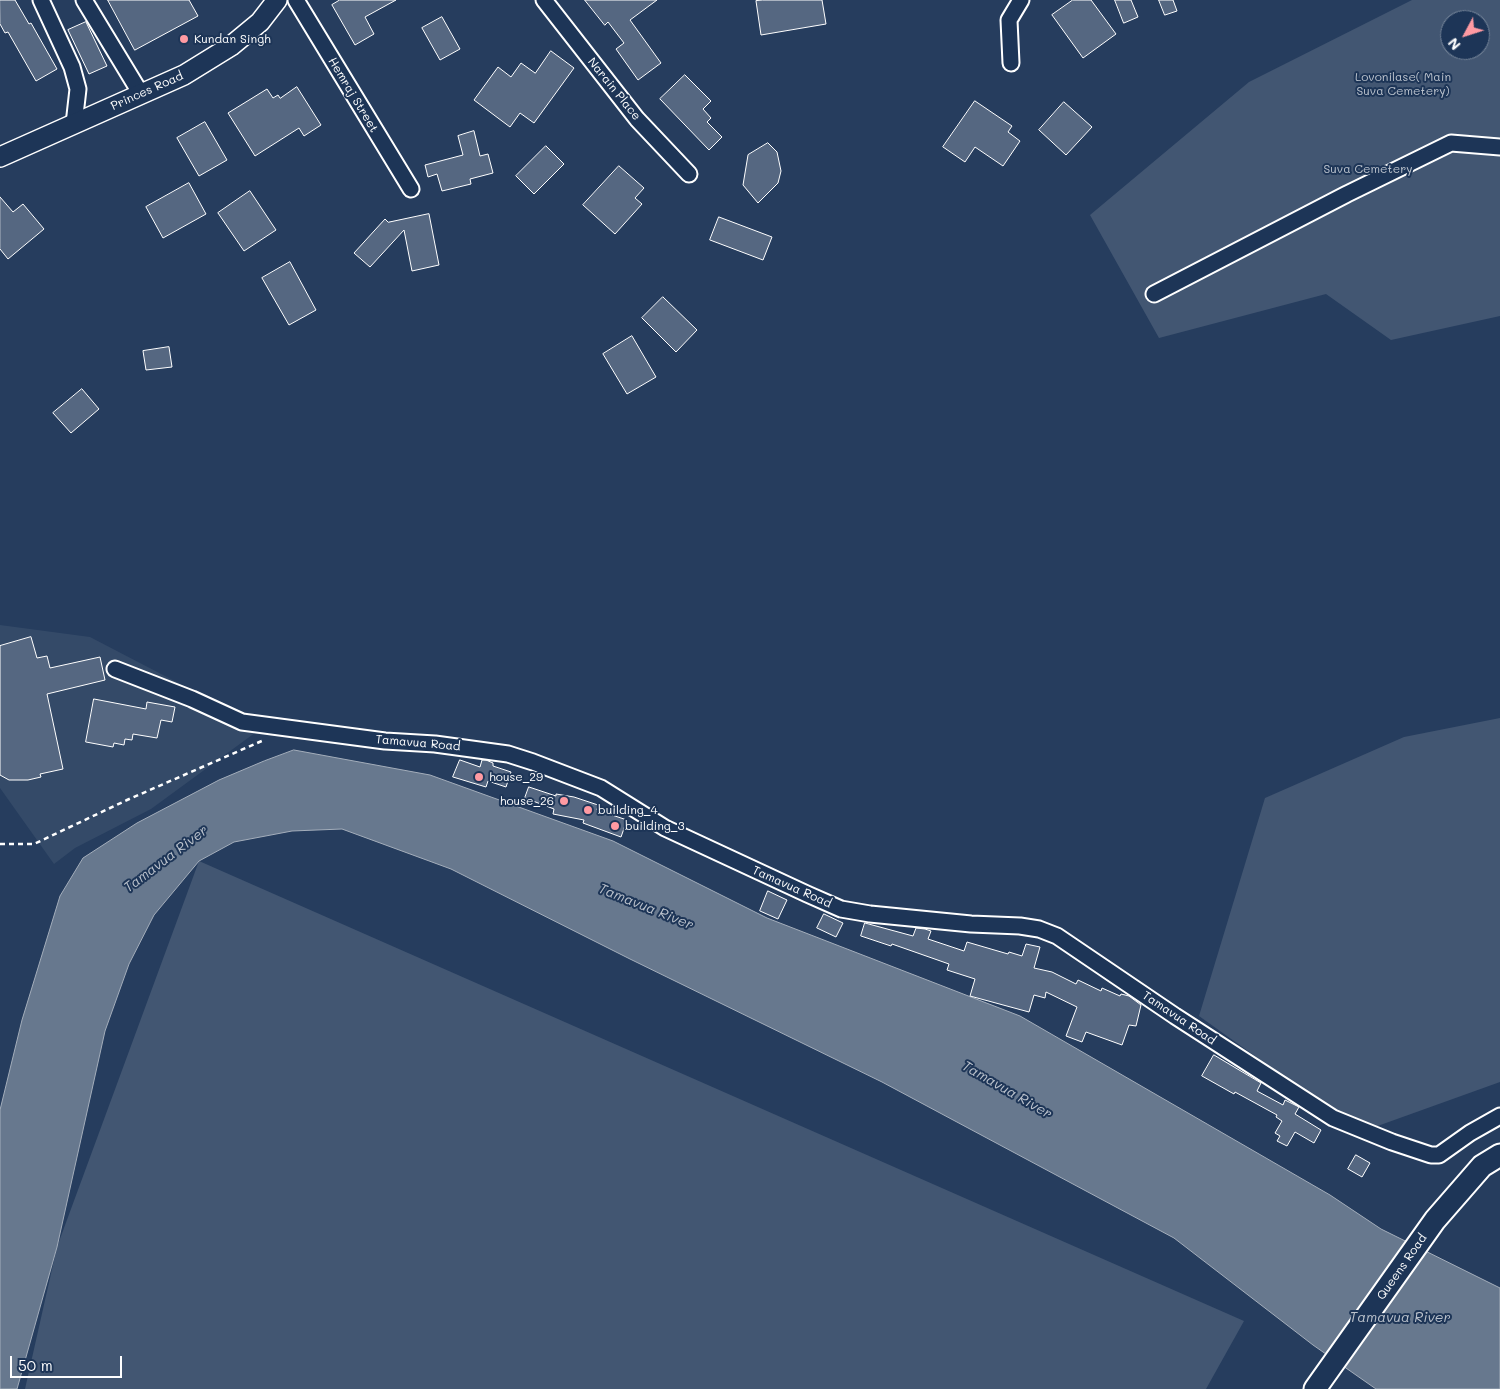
<!DOCTYPE html>
<style>
body{margin:0}
#map{position:relative;width:1500px;height:1389px;overflow:hidden;background:#263d5e;font-family:Mali,sans-serif}
canvas{display:block}
.north{position:absolute;left:1440px;top:10px;width:50px;height:50px;box-sizing:border-box;background:#1d3557;border:1px solid #77869a;border-radius:50%;rotate:230deg;font-size:14px;font-weight:700;line-height:20px;text-align:center;color:#fff}
.north::after{content:'';display:block;margin:auto;width:18px;height:22px;background:#ff9aa2;clip-path:polygon(50% 0,100% 100%,50% 72%,0 100%)}
.scale{position:absolute;left:10px;top:1356px;width:112px;height:22px;box-sizing:border-box;border:2px solid #fff;border-top:0;padding-left:6px;font-size:15px;line-height:18px;white-space:nowrap;color:#fff;-webkit-text-stroke:4px #1d3557;paint-order:stroke}
</style>
<div id="map">
<canvas width="1500" height="1389"></canvas>
<div class="north">N</div>
<div class="scale">50 m</div>
</div>
<script>
const c = document.querySelector('canvas').getContext('2d');
c.lineJoin = 'round';
function paint(path, color) { c.fillStyle = color; c.fill(path, 'evenodd'); }
function stroke(path, color, width, dash) { c.strokeStyle = color; c.lineWidth = width; c.lineCap = dash ? 'butt' : 'round'; c.setLineDash(dash || []); c.stroke(path); }
function drawText(font, color, halo, rows, align = 'center') {
  c.font = font + ' Mali,sans-serif'; c.lineWidth = 4; c.setLineDash([]); c.textBaseline = 'middle'; c.strokeStyle = halo; c.fillStyle = color; for (const [text, x, y, turn = 0] of rows) {
    c.save(); c.translate(x, y); c.rotate((+turn || 0) * Math.PI / 180); c.textAlign = isNaN(turn) ? turn : align; if (halo) c.strokeText(text, 0, 0); c.fillText(text, 0, 0); c.restore();
  }
}
const built = new Path2D(`
 M 0,625 L 90,637 L 263,727 L 151,809 L 75,848 L 54,864 L 0,788 Z`);
const green = new Path2D(`
 M 1412,0 L 1500,0 L 1500,316 L 1391,340 L 1326,294 L 1159,338 L 1090,215 L 1249,82 ZM 1450,20 L 1480,20 L 1480,50 L 1450,50 Z
 M 1500,718 L 1500,1082 L 1372,1128 L 1336,1114 L 1199,1016 L 1265,798 L 1404,737 Z
 M 199,861 L 1244,1321 L 1206,1389 L 25,1389 L 57,1247 Z`);
const water = new Path2D(`
 M 294,750 L 430,775 L 613,841 L 767,918 L 1020,1016 L 1330,1195 L 1381,1229 L 1500,1288 L 1500,1389 L 1376,1389 L 1313,1345 L 1174,1238 L 882,1082 L 630,959 L 451,869 L 342,829 L 292,831 L 234,842 L 199,861 L 154,915 L 129,964 L 105,1031 L 57,1247 L 17,1389 L 0,1389 L 0,1110 L 22,1020 L 60,896 L 83,858 L 137,823 L 219,780 L 264,761 Z`);
const building = new Path2D(`
 M 0,0 L 15,0 L 29,24 L 31,23 L 57,69 L 36,81 L 8,32 L 5,33 L 0,24 Z
 M 108,0 L 189,0 L 198,16 L 135,50 Z
 M 340,0 L 396,0 L 365,17 L 374,34 L 355,45 L 332,5 Z
 M 585,0 L 657,0 L 630,20 L 661,63 L 638,80 L 616,49 L 624,43 L 608,22 L 605,25 Z
 M 763,0 L 822,0 L 826,24 L 761,35 L 756,1 Z
 M 1073,0 L 1091,0 L 1116,34 L 1083,58 L 1052,15 Z
 M 1115,0 L 1131,0 L 1138,17 L 1124,23 Z
 M 1159,0 L 1173,0 L 1177,11 L 1165,15 Z
 M 442,17 L 460,49 L 440,60 L 422,28 Z
 M 86,22 L 107,66 L 89,74 L 68,30 Z
 M 551,51 L 574,68 L 534,123 L 520,113 L 510,127 L 474,100 L 498,67 L 511,77 L 521,63 L 535,73 Z
 M 685,75 L 711,101 L 703,109 L 711,118 L 707,122 L 722,137 L 709,150 L 660,99 Z
 M 297,87 L 321,125 L 304,136 L 299,128 L 255,156 L 228,113 L 267,89 L 273,98 L 278,95 L 280,98 Z
 M 975,101 L 1012,126 L 1008,132 L 1020,141 L 1003,166 L 975,147 L 965,162 L 943,147 Z
 M 1064,102 L 1092,127 L 1066,155 L 1039,130 Z
 M 205,122 L 227,160 L 199,176 L 177,138 Z
 M 474,131 L 480,156 L 488,154 L 493,173 L 470,179 L 471,184 L 442,191 L 437,174 L 428,177 L 425,165 L 463,155 L 458,136 Z
 M 768,143 L 777,152 L 781,171 L 778,183 L 758,203 L 743,185 L 748,155 Z
 M 546,146 L 564,164 L 534,194 L 516,176 Z
 M 619,166 L 644,188 L 635,198 L 642,204 L 615,234 L 583,205 Z
 M 189,183 L 206,214 L 163,238 L 146,207 Z
 M 250,191 L 276,230 L 244,251 L 218,213 Z
 M 0,197 L 13,212 L 23,204 L 44,229 L 8,259 L 0,249 Z
 M 429,214 L 439,265 L 412,271 L 404,230 L 370,267 L 354,253 L 385,219 L 388,222 Z
 M 719,217 L 772,237 L 763,260 L 710,240 Z
 M 290,262 L 316,310 L 289,325 L 262,278 Z
 M 663,297 L 697,330 L 676,352 L 642,318 Z
 M 632,336 L 656,377 L 627,394 L 603,354 Z
 M 169,347 L 172,367 L 146,370 L 143,351 Z
 M 82,389 L 99,409 L 71,433 L 53,413 Z
 M 31,637 L 37,658 L 47,656 L 50,668 L 100,657 L 105,680 L 47,694 L 63,769 L 40,774 L 41,777 L 28,780 L 9,780 L 0,775 L 0,646 Z
 M 94,699 L 146,709 L 147,702 L 175,707 L 172,722 L 161,720 L 157,738 L 133,734 L 132,740 L 125,739 L 124,745 L 114,743 L 113,747 L 86,742 Z
 M 460,760 L 480,767 L 482,760 L 486,760 L 493,763 L 493,766 L 511,772 L 506,787 L 488,781 L 486,787 L 453,777 Z
 M 529,787 L 556,796 L 556,794 L 574,797 L 598,805 L 597,810 L 627,820 L 621,837 L 583,823 L 584,820 L 553,814 L 554,809 L 525,798 Z
 M 768,891 L 787,900 L 778,919 L 760,911 Z
 M 824,914 L 843,923 L 836,937 L 817,928 Z
 M 865,923 L 913,936 L 916,928 L 925,929 L 931,931 L 928,939 L 964,951 L 967,942 L 1008,954 L 1009,952 L 1022,956 L 1026,944 L 1040,947 L 1034,968 L 1052,972 L 1076,984 L 1078,980 L 1101,991 L 1102,988 L 1120,996 L 1121,994 L 1129,996 L 1141,1005 L 1136,1026 L 1129,1025 L 1122,1045 L 1086,1032 L 1082,1042 L 1066,1036 L 1077,1007 L 1046,992 L 1045,998 L 1034,995 L 1029,1012 L 970,996 L 975,979 L 947,970 L 949,964 L 892,944 L 891,946 L 861,936 Z
 M 1214,1055 L 1261,1083 L 1257,1091 L 1283,1105 L 1285,1100 L 1299,1107 L 1295,1114 L 1321,1130 L 1314,1143 L 1295,1132 L 1287,1146 L 1277,1141 L 1280,1136 L 1275,1133 L 1282,1121 L 1276,1117 L 1277,1115 L 1235,1092 L 1234,1094 L 1202,1076 Z
 M 1356,1155 L 1370,1163 L 1362,1177 L 1348,1169 Z`);
const path = new Path2D(`
 M 0,844 L 34,844 L 127,800 L 264,740`);
const minor = new Path2D(`
 M 41,0 L 72,67 L 78,89 L 74,124
 M 84,0 L 141,94
 M 296,0 L 411,189
 M 544,0 L 637,119 L 689,174
 M 1011,63 L 1009,20 L 1021,0
 M 1154,294 L 1347,194 L 1451,143 L 1500,147
 M 115,669 L 192,699 L 242,722 L 385,741 L 435,744 L 508,754 L 533,762 L 601,788 L 665,828 L 807,894 L 841,909 L 870,914 L 971,924 L 1020,926 L 1039,929 L 1057,936 L 1175,1016 L 1333,1118 L 1392,1142 L 1431,1155 L 1439,1155 L 1470,1133 L 1500,1116`);
const major = new Path2D(`
 M 0,157 L 184,75 L 231,46 L 260,22 L 277,0`);
const highway = new Path2D(`
 M 1315,1389 L 1435,1220 L 1482,1166 L 1500,1155`);
const markers = [
 [184,39,5,"#ff9aa2"],
 [479,777,5,"#ff9aa2"],
 [564,801,5,"#ff9aa2"],
 [588,810,5,"#ff9aa2"],
 [615,826,5,"#ff9aa2"]
];
const poiNames = [
 ["Kundan Singh",194,39],
 ["house_29",489,777],
 ["house_26",554,801,"right"],
 ["building_4",598,810],
 ["building_3",625,826]
];
const parkNames = [
 ["Lovonilase( Main",1403,77],
 ["Suva Cemetery)",1403,91],
 ["Suva Cemetery",1368,169]
];
const streetNames = [
 ["Narain Place",614,89,51],
 ["Princes Road",147,91,-24],
 ["Hemraj Street",353,95,59],
 ["Tamavua Road",418,743,5],
 ["Tamavua Road",792,887,24],
 ["Tamavua Road",1179,1018,34],
 ["Queens Road",1402,1267,-55]
];
const waterNames = [
 ["Tamavua River",166,859,-37],
 ["Tamavua River",646,907,22],
 ["Tamavua River",1007,1090,30],
 ["Tamavua River",1400,1318]
];
paint(built, '#344a68');
paint(green, '#425672');
paint(water, '#67788e');
stroke(water, '#a4aebb', 1);
paint(building, '#556781');
stroke(building, '#fff', 1);
stroke(minor, '#fff', 19);
stroke(major, '#fff', 22);
stroke(highway, '#fff', 25);
stroke(path, '#fff', 2.5, [5, 4]);
stroke(minor, '#1d3557', 15);
stroke(major, '#1d3557', 19);
stroke(highway, '#1d3557', 21);
for (const [x, y, r, color] of markers) { const dot = new Path2D(); dot.arc(x, y, r, 0, 2 * Math.PI); c.fillStyle = color; c.fill(dot); stroke(dot, '#1d3557', 2); }
drawText('12px', '#fff', '#1d3557', poiNames, 'left');
drawText('12px', '#bdc4ce', '#1d3557', parkNames);
drawText('12px', '#fff', '#1d3557', streetNames);
drawText('italic 14px', '#bbc2cc', '#1d3557', waterNames);
</script>
